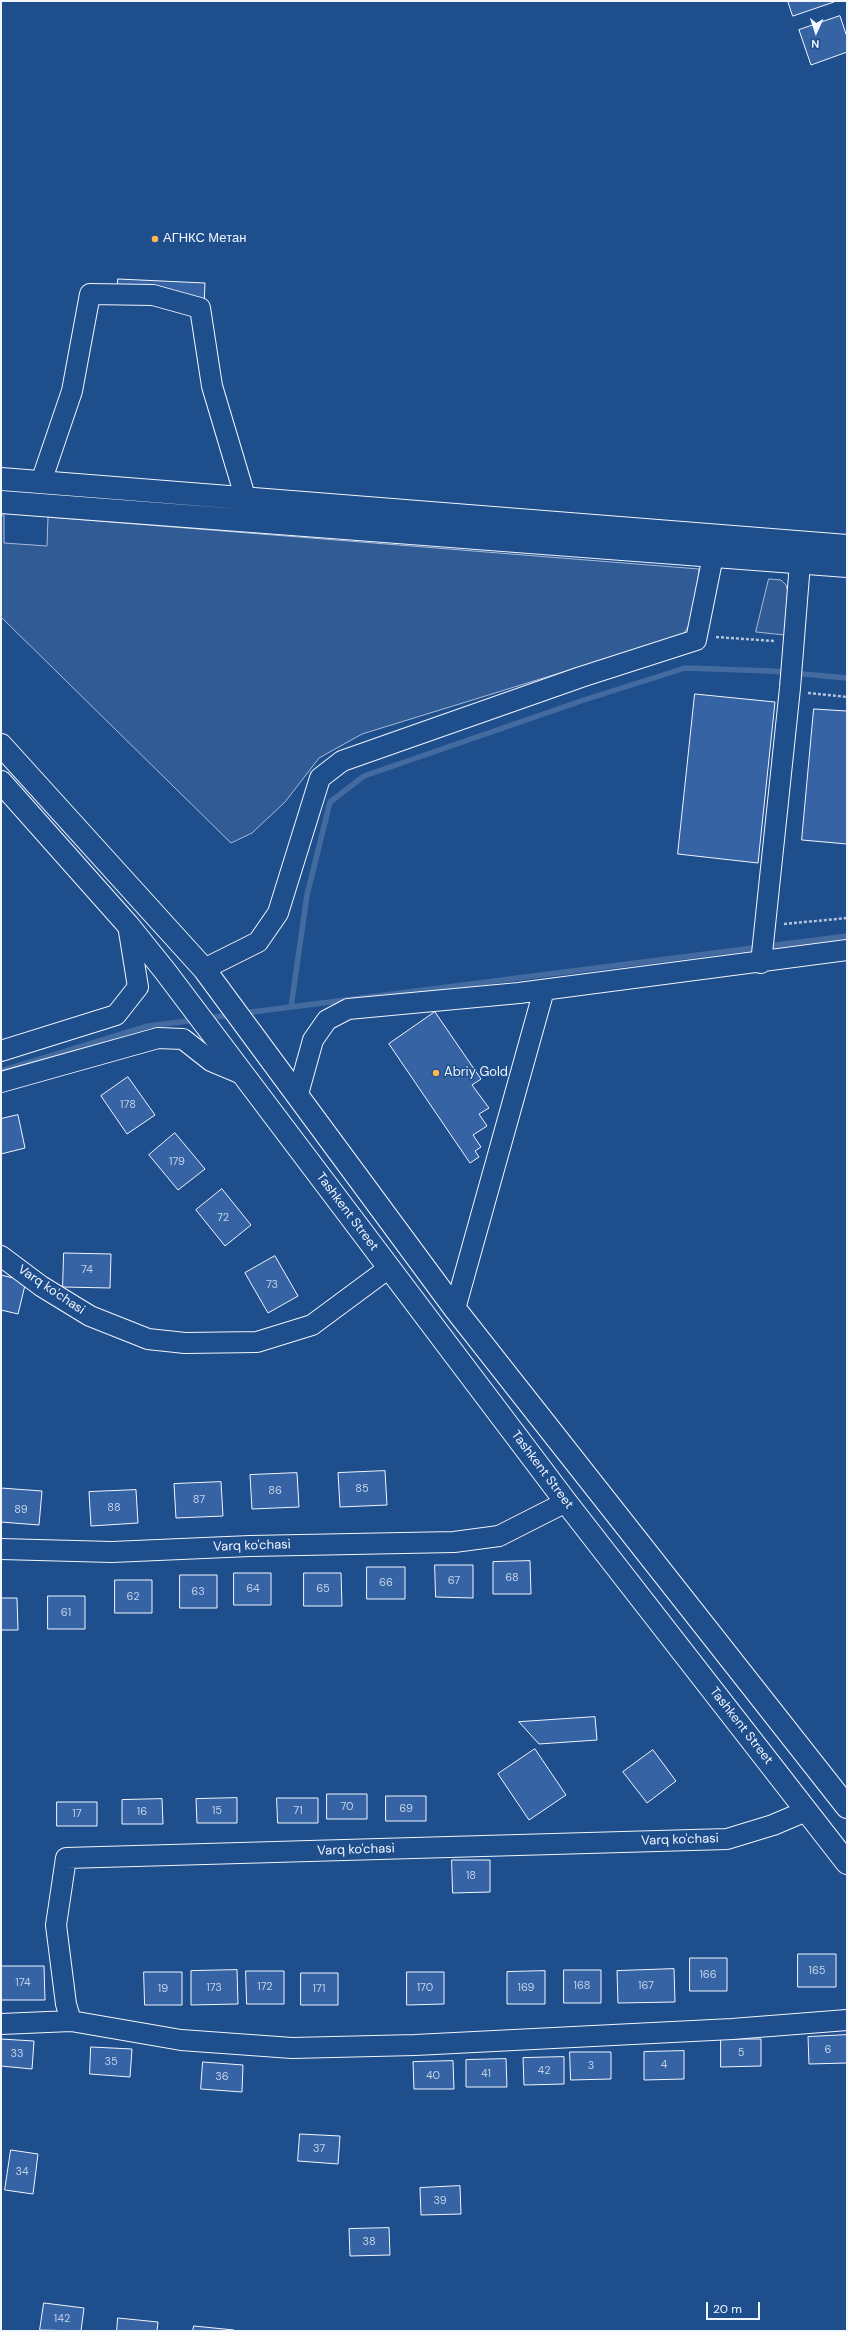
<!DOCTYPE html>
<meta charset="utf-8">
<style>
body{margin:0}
#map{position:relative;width:848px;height:2332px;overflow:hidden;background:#1f4e8c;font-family:"DM Sans",sans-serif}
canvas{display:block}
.frame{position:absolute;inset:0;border:2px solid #f2f6ff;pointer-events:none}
.north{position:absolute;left:796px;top:12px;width:40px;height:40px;-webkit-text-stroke:3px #1f4e8c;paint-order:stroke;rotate:183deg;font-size:11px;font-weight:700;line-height:16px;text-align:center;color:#f2f6ff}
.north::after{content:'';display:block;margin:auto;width:14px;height:18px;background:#f2f6ff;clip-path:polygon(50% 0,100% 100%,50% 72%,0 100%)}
.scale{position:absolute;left:706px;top:2302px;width:54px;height:18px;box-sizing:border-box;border:2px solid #f2f6ff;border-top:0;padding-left:5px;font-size:12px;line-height:14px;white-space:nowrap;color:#f2f6ff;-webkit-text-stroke:3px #1f4e8c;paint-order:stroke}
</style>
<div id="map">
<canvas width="848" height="2332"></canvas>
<div class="frame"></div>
<div class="north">N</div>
<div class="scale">20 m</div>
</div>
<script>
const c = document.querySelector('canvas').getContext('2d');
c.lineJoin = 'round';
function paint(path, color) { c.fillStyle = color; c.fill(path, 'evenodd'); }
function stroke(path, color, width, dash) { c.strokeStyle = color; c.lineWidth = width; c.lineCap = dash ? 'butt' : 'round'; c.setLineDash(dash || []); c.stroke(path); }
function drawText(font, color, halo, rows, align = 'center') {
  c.font = font + ' "DM Sans",sans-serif'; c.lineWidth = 3; c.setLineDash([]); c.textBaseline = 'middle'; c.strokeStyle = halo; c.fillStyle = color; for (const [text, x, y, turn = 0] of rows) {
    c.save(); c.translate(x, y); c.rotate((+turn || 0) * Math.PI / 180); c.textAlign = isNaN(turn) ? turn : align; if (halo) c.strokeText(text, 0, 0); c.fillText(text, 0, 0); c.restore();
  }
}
const built = new Path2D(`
 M 1,515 L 4,515 L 4,543 L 47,546 L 48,517 L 699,569 L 694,617 L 683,635 L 362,734 L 319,758 L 285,802 L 252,833 L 231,843 L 1,617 Z
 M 769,579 L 781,580 L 786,585 L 788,592 L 785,635 L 756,632 Z`);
const stream = new Path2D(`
 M 291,1007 L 307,895 L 330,802 L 364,776 L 584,700 L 685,668 L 771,671 L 847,678
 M 244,1013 L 847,936
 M 208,1018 L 231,1015
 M 1,1071 L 148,1026 L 196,1020`);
const building = new Path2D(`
 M 788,1 L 834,1 L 834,2 L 793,16 Z
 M 840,16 L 847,37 L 847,52 L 811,65 L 799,30 Z
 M 118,279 L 205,283 L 204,308 L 117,303 Z
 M 695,694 L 775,702 L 758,863 L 678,854 Z
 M 814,709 L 847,711 L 847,844 L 802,840 Z
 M 435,1012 L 481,1079 L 472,1085 L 489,1108 L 479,1114 L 487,1126 L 473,1135 L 481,1147 L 475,1151 L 479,1157 L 470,1163 L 389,1044 Z
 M 128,1077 L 155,1115 L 127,1134 L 101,1096 Z
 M 18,1115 L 25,1148 L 1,1154 L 1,1119 Z
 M 175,1133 L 205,1169 L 178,1190 L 149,1155 Z
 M 222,1189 L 251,1225 L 225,1246 L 196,1210 Z
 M 64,1253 L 111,1254 L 110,1288 L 63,1287 Z
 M 275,1256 L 298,1296 L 268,1313 L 245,1273 Z
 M 1,1275 L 26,1281 L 18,1314 L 1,1310 Z
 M 385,1471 L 387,1505 L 340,1507 L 338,1473 Z
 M 297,1473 L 299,1507 L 252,1509 L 250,1475 Z
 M 221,1482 L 223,1516 L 176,1518 L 174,1484 Z
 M 1,1488 L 42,1491 L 39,1525 L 1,1522 Z
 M 136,1490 L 138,1523 L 91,1526 L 89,1492 Z
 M 530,1561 L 531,1594 L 493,1594 L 493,1562 Z
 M 435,1565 L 473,1565 L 473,1598 L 436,1597 Z
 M 367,1567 L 405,1567 L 405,1599 L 367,1599 Z
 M 234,1573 L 271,1573 L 271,1605 L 234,1605 Z
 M 304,1573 L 341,1573 L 342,1606 L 304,1606 Z
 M 180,1575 L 217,1575 L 217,1608 L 180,1608 Z
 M 115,1580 L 152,1580 L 152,1613 L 115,1613 Z
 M 48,1596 L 85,1596 L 85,1629 L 48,1629 Z
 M 1,1598 L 17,1598 L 18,1630 L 1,1630 Z
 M 595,1717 L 597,1740 L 539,1744 L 519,1722 Z
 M 535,1749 L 566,1795 L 529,1820 L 498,1774 Z
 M 653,1750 L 676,1781 L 647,1803 L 623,1772 Z
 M 327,1794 L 367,1794 L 367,1819 L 327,1819 Z
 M 386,1796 L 426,1796 L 426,1821 L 386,1821 Z
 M 237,1798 L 237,1823 L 197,1823 L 196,1799 Z
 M 277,1798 L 318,1798 L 318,1823 L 278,1823 Z
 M 162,1799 L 163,1824 L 122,1824 L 122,1800 Z
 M 57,1802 L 97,1802 L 97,1826 L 57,1826 Z
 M 452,1860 L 490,1860 L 490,1892 L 453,1893 Z
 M 798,1954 L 836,1954 L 836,1987 L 798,1987 Z
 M 690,1958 L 727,1958 L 727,1991 L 690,1991 Z
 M 1,1966 L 44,1966 L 45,2000 L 1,2000 Z
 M 674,1969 L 675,2002 L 618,2003 L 617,1971 Z
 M 237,1970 L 238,2004 L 191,2005 L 191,1971 Z
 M 564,1970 L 601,1970 L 601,2003 L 564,2003 Z
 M 246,1971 L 284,1971 L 284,2004 L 247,2004 Z
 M 545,1971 L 545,2004 L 507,2004 L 507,1972 Z
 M 144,1972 L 182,1972 L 182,2005 L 145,2005 Z
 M 407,1972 L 444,1972 L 444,2004 L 407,2005 Z
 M 301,1973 L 338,1973 L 338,2005 L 301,2005 Z
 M 847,2035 L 847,2063 L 809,2064 L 808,2037 Z
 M 1,2039 L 34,2041 L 32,2069 L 1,2066 Z
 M 721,2039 L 761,2039 L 761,2066 L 721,2067 Z
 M 91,2047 L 132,2049 L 130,2077 L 90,2074 Z
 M 684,2051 L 684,2079 L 644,2080 L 644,2052 Z
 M 570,2052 L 611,2052 L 611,2079 L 571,2080 Z
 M 564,2057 L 564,2084 L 524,2085 L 523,2058 Z
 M 506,2059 L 507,2087 L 466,2087 L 466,2060 Z
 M 453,2061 L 454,2089 L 414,2089 L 413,2062 Z
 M 203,2062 L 243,2065 L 242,2092 L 201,2089 Z
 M 300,2134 L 340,2136 L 338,2164 L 298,2161 Z
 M 11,2150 L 38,2154 L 33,2194 L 5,2190 Z
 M 460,2186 L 461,2214 L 421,2215 L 420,2188 Z
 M 389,2228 L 390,2255 L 350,2256 L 349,2229 Z
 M 44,2303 L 84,2308 L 81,2331 L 40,2330 Z
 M 118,2318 L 158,2322 L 157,2331 L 117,2331 Z
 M 194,2326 L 234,2330 L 234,2331 L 193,2331 Z`);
const path = new Path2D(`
 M 716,637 L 774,641
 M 808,693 L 847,697
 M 784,924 L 847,918`);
const minor = new Path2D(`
 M 41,482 L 72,391 L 90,294 L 153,295 L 200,308 L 212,386 L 246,500
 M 761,963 L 790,688 L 800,563
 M 204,969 L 258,942 L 278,913 L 320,778 L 342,761 L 581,677 L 696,640 L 713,556
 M 1,1051 L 116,1015 L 138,987 L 128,925
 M 1,1082 L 158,1038 L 183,1039 L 211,1061 L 242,1074
 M 298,1094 L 313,1040 L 327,1020 L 348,1009 L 519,993 L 847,950
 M 1,1256 L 41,1286 L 90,1316 L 148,1339 L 185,1343 L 257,1342 L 312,1325 L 389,1268
 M 455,1309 L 544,990
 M 1,1549 L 112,1552 L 250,1546 L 454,1542 L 499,1536 L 566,1502
 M 71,2021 L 66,2004 L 56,1925 L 66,1858 L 727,1839 L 773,1825 L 806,1811
 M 1,2024 L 71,2021 L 181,2040 L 292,2048 L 415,2045 L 732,2029 L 847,2020`);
const major = new Path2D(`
 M 1,479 L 847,546
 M 1,502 L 847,566`);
const highway = new Path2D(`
 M 1,745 L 204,969 L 455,1309 L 847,1807
 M 1,782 L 128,925 L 165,971 L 566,1502 L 847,1863`);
const markers = [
 [155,239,4,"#ffb74d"],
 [436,1073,4,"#ffb74d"]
];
const numberNames = [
 ["178",128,1105],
 ["179",177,1162],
 ["72",223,1218],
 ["74",87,1270],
 ["73",272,1285],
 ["85",362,1489],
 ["86",275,1491],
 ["87",199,1500],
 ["88",114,1508],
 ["89",21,1510],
 ["68",512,1578],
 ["67",454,1581],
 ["66",386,1583],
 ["64",253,1589],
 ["65",323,1589],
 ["63",198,1592],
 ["62",133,1597],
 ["61",66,1613],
 ["70",347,1807],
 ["69",406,1809],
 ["15",217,1811],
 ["71",298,1811],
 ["16",142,1812],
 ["17",77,1814],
 ["18",471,1876],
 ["165",817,1971],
 ["166",708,1975],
 ["174",23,1983],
 ["168",582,1986],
 ["167",646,1986],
 ["172",265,1987],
 ["173",214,1988],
 ["170",425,1988],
 ["169",526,1988],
 ["19",163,1989],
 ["171",319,1989],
 ["6",828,2050],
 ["5",741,2053],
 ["33",17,2054],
 ["35",111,2062],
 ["4",664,2065],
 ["3",591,2066],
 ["42",544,2071],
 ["41",486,2074],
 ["40",433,2076],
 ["36",222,2077],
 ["37",319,2149],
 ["34",22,2172],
 ["39",440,2201],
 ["38",369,2242],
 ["142",62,2319]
];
const poiNames = [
 ["АГНКС Метан",163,239],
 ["Abriy Gold",444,1073]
];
const streetNames = [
 ["Tashkent Street",347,1212,53],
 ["Varq ko'chasi",51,1290,34],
 ["Tashkent Street",542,1470,53],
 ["Varq ko'chasi",252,1546,-2],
 ["Tashkent Street",741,1726,52],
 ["Varq ko'chasi",680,1840,-2],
 ["Varq ko'chasi",356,1850,-2]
];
paint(built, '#305b95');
stroke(built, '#a8bbd7', 1);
stroke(stream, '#446ba0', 5.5);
paint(building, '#3563a3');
stroke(building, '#f2f6ff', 1);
stroke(minor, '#f2f6ff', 22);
stroke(major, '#f2f6ff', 24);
stroke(highway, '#f2f6ff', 24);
stroke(path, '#b3c4dc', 2.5, [3, 2]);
stroke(minor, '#1f4e8c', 20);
stroke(major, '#1f4e8c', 22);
stroke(highway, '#1f4e8c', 22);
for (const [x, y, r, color] of markers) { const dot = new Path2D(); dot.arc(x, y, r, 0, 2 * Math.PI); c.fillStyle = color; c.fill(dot); stroke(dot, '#1f4e8c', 1.5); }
drawText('11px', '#c3d1e8', null, numberNames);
drawText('13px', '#f2f6ff', '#1f4e8c', poiNames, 'left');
drawText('13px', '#f2f6ff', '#1f4e8c', streetNames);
</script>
